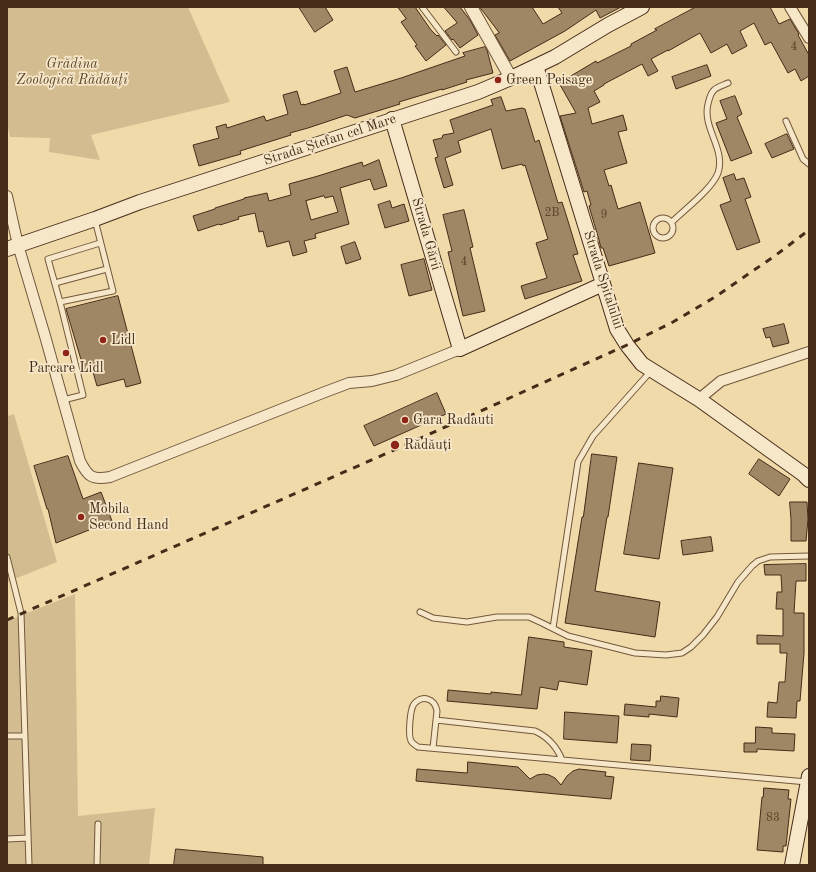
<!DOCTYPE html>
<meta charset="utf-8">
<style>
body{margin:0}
#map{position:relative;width:816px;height:872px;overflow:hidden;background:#f1daaa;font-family:"Old Standard TT",serif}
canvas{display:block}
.frame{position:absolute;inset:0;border:8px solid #462b19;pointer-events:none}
</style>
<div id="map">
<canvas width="816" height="872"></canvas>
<div class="frame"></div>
</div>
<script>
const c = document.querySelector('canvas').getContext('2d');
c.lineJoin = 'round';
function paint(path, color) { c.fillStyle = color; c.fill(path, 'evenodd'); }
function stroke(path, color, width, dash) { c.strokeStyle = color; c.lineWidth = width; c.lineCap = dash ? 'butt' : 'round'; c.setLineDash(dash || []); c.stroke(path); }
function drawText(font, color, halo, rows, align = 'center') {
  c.font = font + ' "Old Standard TT",serif'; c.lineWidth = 3.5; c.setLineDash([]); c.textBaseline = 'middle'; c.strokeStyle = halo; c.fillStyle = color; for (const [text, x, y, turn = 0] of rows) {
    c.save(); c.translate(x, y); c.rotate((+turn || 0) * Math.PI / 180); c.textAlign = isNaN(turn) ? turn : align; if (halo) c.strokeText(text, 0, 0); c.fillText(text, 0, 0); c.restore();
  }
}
const green = new Path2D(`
 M 7,7 L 188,7 L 230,102 L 91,135 L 100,160 L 49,152 L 50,138 L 10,137 L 7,123 Z
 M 14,414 L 57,562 L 7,582 L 7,416 Z
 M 75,594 L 78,816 L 155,808 L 149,865 L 7,865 L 7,621 Z`);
const building = new Path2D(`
 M 299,7 L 325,7 L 333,20 L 315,32 Z
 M 398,7 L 415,7 L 431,30 L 437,36 L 438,35 L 446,45 L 426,61 L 415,46 L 417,45 L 401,22 L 406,19 Z
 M 444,7 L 460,7 L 470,20 L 478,35 L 460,48 L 453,39 L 452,40 L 445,31 L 457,23 Z
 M 480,7 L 532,7 L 543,24 L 562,13 L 558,7 L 621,7 L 600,18 L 596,10 L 565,31 L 510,61 L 495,35 L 499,33 Z
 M 696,7 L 770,7 L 779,24 L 790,19 L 799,34 L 798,35 L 809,55 L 809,76 L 801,81 L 795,69 L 788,73 L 771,42 L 765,45 L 754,23 L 740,31 L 747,46 L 732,54 L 727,44 L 711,53 L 700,33 L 668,51 L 668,50 L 651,59 L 658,71 L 648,76 L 642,64 L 604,84 L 604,85 L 594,91 L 600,102 L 588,108 L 592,124 L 623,115 L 627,130 L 618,132 L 627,163 L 604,170 L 609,186 L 611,185 L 618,209 L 640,202 L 655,253 L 609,266 L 603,248 L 601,248 L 599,240 L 589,206 L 591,205 L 587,191 L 584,192 L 560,116 L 576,113 L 559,83 L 596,61 L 597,63 L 631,46 L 631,44 L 657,30 L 655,29 Z
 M 485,47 L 487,50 L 493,73 L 466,80 L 467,82 L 442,90 L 442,89 L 399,102 L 400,104 L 355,118 L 347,115 L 308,128 L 290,133 L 291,135 L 240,151 L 241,154 L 199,166 L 193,145 L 219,138 L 216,127 L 226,124 L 227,128 L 264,116 L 266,121 L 288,114 L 283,95 L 297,91 L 301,105 L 304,104 L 304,105 L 341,93 L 334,71 L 347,67 L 355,92 L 401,78 L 465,56 L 463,53 Z
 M 707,65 L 711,76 L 676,89 L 672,77 Z
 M 735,96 L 742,114 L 737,117 L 752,153 L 731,161 L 716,123 L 727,119 L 720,101 Z
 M 501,97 L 506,111 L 522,108 L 525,109 L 535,142 L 539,140 L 558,203 L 562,202 L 568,221 L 578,254 L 573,255 L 582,281 L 525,299 L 521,286 L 547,278 L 536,243 L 548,239 L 525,165 L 523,166 L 522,164 L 502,169 L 491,129 L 458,141 L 461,152 L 445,158 L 453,185 L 444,188 L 435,158 L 438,157 L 433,140 L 442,138 L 443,135 L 454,133 L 450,120 L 493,105 L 491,100 Z
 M 787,134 L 794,149 L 772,158 L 765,144 Z
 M 379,160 L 387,186 L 374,190 L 370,179 L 340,188 L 349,224 L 315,234 L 316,238 L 304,241 L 307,252 L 293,256 L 289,241 L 267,247 L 263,231 L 259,232 L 255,213 L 238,217 L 239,219 L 220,225 L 219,224 L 198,231 L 193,216 L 215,209 L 215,208 L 244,199 L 244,198 L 267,193 L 269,201 L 291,195 L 289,184 L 318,176 L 362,162 L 363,166 ZM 324,196 L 325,198 L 333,196 L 338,212 L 311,220 L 306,201 Z
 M 734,174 L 736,180 L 744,178 L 751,197 L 745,199 L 760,242 L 737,250 L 720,205 L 731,201 L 723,178 Z
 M 390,201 L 392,208 L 404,204 L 409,221 L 385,228 L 378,205 Z
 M 464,210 L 473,247 L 470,248 L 485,311 L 463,316 L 448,252 L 452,251 L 443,215 Z
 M 355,242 L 361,259 L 346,264 L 341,247 Z
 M 424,259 L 432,290 L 409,296 L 401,265 Z
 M 118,296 L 141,383 L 126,387 L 124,379 L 97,386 L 93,372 L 85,373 L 66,309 Z
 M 784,324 L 789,343 L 773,347 L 770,337 L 766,338 L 763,329 Z
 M 437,393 L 446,414 L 374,446 L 364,426 Z
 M 592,454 L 617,457 L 608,517 L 607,517 L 595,591 L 660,602 L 655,637 L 565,623 L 582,517 L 583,517 Z
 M 68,456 L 83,499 L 101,492 L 112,521 L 56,543 L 48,509 L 47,509 L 34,466 Z
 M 759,459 L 790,479 L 779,496 L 749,474 Z
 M 639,463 L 673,468 L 659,559 L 624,554 Z
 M 790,502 L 807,502 L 808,519 L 806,541 L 791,541 L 791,520 Z
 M 711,537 L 713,551 L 683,555 L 681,541 Z
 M 806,564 L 806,581 L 796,581 L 794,613 L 804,613 L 804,653 L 800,701 L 797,701 L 796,718 L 767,717 L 768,702 L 777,703 L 779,682 L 785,682 L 787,653 L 780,653 L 780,644 L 757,644 L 757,635 L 783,636 L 783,609 L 776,609 L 777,592 L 782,592 L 781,575 L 765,575 L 764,565 Z
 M 529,637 L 564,642 L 564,647 L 592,651 L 587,685 L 559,681 L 557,690 L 540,687 L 537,709 L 447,701 L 448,690 L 491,694 L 491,692 L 521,695 Z
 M 661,696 L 679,698 L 677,717 L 649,714 L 649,717 L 624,715 L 625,704 L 656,707 L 656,701 L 660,701 Z
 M 565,712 L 619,716 L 617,743 L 564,739 Z
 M 756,727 L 772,728 L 772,733 L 795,734 L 794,751 L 757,749 L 757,752 L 744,752 L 744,743 L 755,743 Z
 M 632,744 L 651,745 L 650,761 L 631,760 Z
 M 468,762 L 518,767 L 530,779 L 537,775 L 544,774 L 549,775 L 555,778 L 561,785 L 567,776 L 573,771 L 579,769 L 606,772 L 605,776 L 614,777 L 611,799 L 416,781 L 417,769 L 467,773 Z
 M 764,788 L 789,790 L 788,799 L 791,799 L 786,846 L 783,846 L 783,852 L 757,850 L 762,797 L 763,797 Z
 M 176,849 L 263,857 L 263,865 L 174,865 Z`);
const service = new Path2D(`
 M 422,7 L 456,52
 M 786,121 L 803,159 L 809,164
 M653 228a10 10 0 1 1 20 0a10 10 0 1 1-20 0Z
 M 672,222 C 684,210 712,189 718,173 C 726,149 702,128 708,104 C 709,100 710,94 714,90 C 717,87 724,85 728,83
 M 55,283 L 107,269
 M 60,302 L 48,259 L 100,243
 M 63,400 L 83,395 L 60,302 L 113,291 L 95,220
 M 7,557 L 21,613 L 29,865
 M 420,612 L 433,618 L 467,622 L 497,617 L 529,617 L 542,623 L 568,636 L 635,653 L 666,655 L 682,653 L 691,647 L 703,635 L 717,617 L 738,582 L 752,566 L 758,561 L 770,557 L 809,556
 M 553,628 L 578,462 L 593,436 L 651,371
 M 436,720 L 535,731 C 548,737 557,747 562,760
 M 7,736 L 25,736
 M 433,748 L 437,711 C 435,699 423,694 414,704 C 410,709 408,735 411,741 C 413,744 415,745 418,747 L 807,782
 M 7,839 L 28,838
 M 97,865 L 98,824`);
const minor = new Path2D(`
 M 790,7 L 809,38
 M 7,196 L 18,245 L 45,336 L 80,461 C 88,477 92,480 110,477 L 325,392 L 349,383 L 372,381 L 396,375 L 460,349
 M 700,400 L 704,395 L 721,381 L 809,352`);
const tertiary = new Path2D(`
 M 471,7 L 511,78`);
const secondary = new Path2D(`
 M 536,66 L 617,329 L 627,345 L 642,364 L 700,400 L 803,474 L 809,480
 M 392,119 L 460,349 L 603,284
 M 7,249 L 95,219 L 140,202 L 478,92 L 511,78 L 555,57 L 608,25 L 642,7
 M 792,865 L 809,776`);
const rail = new Path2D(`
 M 7,620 L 392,451 L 627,345 L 673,322 L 715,297 L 776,255 L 809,230`);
const markers = [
 [498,80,4,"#8f2418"],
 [103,340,4,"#8f2418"],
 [66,353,4,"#8f2418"],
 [405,420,4,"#8f2418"],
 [395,445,5,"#8f2418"],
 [81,517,4,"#8f2418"]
];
const numberNames = [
 ["4",794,47],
 ["2B",552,213],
 ["9",604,215],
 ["4",464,262],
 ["83",773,818]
];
const parkNames = [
 ["Grădina",72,64],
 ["Zoologică Rădăuți",72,80]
];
const poiNames = [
 ["Green Peisage",506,80],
 ["Lidl",111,340],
 ["Parcare Lidl",66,368,"center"],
 ["Gara Radauti",413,420],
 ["Rădăuți",404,445],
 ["Mobila",89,509],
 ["Second Hand",89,525]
];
const streetNames = [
 ["Strada Ștefan cel Mare",330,140,-18],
 ["Strada Gării",426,234,74],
 ["Strada Spitalului",603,280,72]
];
paint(green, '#d4bc91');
paint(building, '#9f8664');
stroke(building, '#462b19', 1);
stroke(service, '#71573d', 7);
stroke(minor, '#71573d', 12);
stroke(tertiary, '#71573d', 14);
stroke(secondary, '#462b19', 16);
stroke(service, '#f6e7c8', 5);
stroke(minor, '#f6e7c8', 10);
stroke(tertiary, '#f6e7c8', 12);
stroke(secondary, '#f6e7c8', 14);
stroke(rail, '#462b19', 3, [7, 7]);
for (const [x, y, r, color] of markers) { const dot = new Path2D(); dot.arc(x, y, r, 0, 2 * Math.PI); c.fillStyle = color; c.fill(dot); stroke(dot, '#f6e7c8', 1.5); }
drawText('12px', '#5c422c', null, numberNames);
drawText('italic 14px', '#624831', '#f6e7c8', parkNames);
drawText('14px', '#462b19', '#f6e7c8', poiNames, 'left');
drawText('14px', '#462b19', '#f6e7c8', streetNames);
</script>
